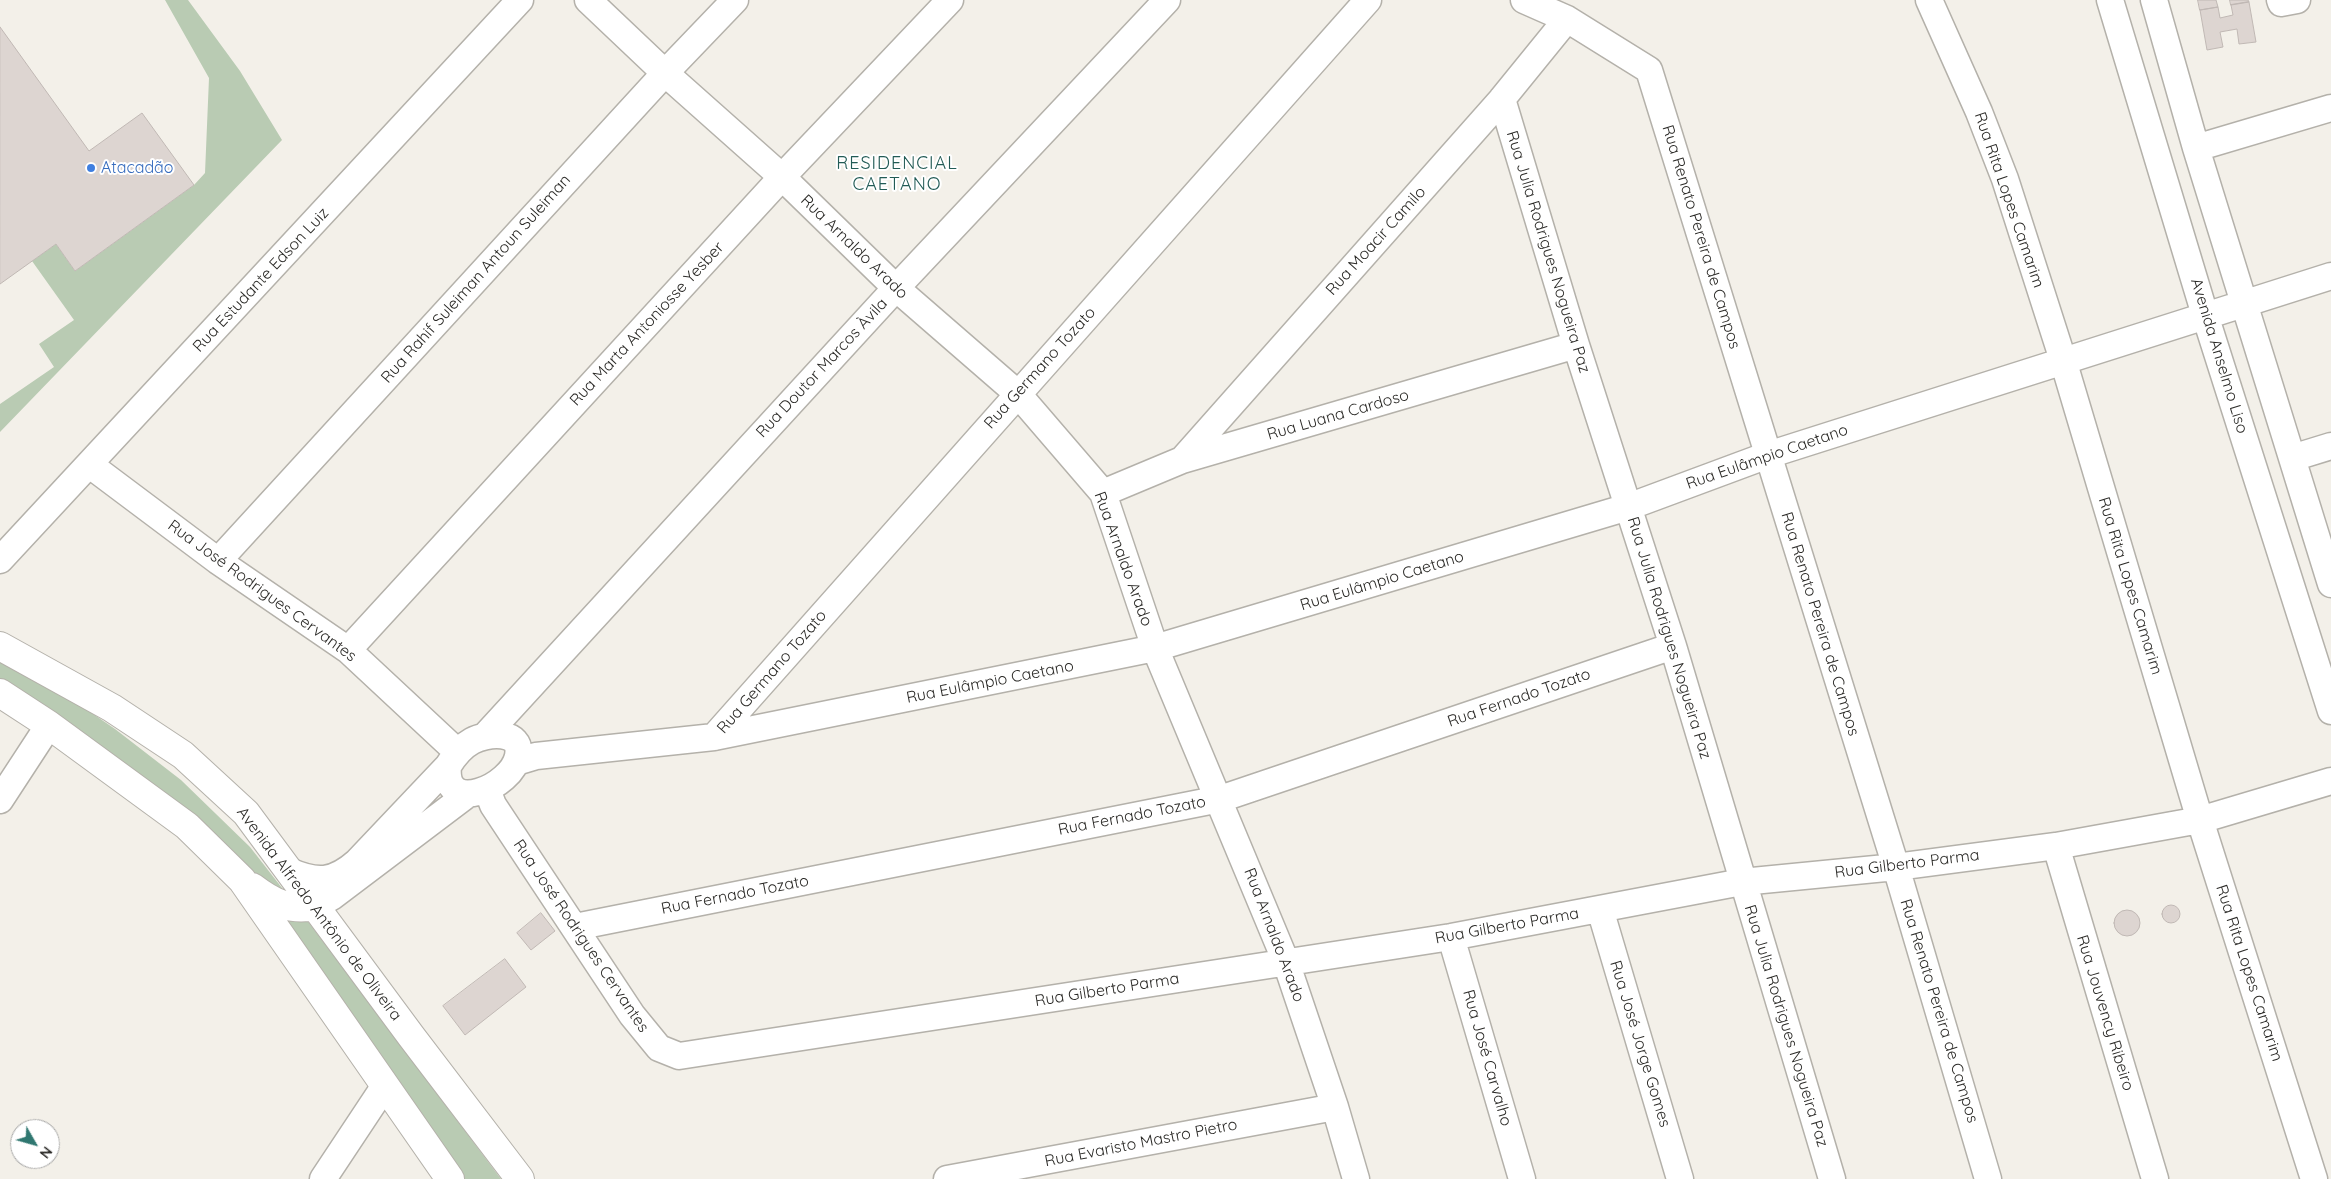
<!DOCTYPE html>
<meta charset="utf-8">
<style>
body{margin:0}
#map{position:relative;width:2331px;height:1179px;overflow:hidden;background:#f3f0e9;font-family:Quicksand,sans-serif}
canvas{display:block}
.north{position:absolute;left:10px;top:1119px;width:50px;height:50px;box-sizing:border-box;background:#fff;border:1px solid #aaaaa9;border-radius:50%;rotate:128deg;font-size:14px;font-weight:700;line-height:20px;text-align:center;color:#2b2a27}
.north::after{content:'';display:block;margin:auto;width:18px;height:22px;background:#2f7770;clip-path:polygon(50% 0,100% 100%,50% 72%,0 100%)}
</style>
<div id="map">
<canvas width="2331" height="1179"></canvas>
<div class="north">N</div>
</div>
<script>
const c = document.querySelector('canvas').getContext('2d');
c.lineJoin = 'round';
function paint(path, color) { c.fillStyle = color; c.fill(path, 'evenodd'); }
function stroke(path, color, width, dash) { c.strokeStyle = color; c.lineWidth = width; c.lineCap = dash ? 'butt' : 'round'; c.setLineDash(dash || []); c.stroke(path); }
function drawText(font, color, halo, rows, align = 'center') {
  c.font = font + ' Quicksand,sans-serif'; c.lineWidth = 4; c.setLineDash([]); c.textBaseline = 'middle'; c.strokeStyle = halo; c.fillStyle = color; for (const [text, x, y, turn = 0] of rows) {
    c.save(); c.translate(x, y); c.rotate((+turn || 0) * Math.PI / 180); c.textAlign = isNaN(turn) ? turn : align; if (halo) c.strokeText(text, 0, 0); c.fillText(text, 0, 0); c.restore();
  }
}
const green = new Path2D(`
 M 165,0 L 188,0 L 240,71 L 282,140 L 0,432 L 0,404 L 54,367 L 39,344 L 74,320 L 32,261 L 56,244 L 75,271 L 194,185 L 205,173 L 209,78 Z
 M 0,661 L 64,694 L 115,729 L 181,780 L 250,847 L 293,902 L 266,892 L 0,683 Z
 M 293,919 L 306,919 L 501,1179 L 458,1179 L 279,930 Z`);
const building = new Path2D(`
 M 2198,0 L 2216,0 L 2218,7 L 2200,10 Z
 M 2230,0 L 2248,0 L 2249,2 L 2231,5 Z
 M 2249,2 L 2256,42 L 2239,44 L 2237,29 L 2220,32 L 2223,47 L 2207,50 L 2200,10 L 2218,7 L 2220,18 L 2233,15 L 2231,5 Z
 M 0,27 L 89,151 L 142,113 L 194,185 L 75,271 L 56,244 L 0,284 Z
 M2162 914a9 9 0 1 1 18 0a9 9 0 1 1-18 0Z
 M2114 923a13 13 0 1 1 26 0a13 13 0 1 1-26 0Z
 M 541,913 L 555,931 L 531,950 L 517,933 Z
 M 505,959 L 526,987 L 465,1035 L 443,1006 Z`);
const minor = new Path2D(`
 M 588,0 L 665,73 L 782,177 L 896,288 L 1017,393 L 1103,493 L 1155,648 L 1286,962 L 1335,1107 L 1356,1179
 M 1524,0 L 1567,19 L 1649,70 L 1896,867 L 1988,1179
 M 1929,0 L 1979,112 L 2005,179 L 2063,360 L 2200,820 L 2314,1179
 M 2110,0 L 2205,315 L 2331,711
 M 2154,0 L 2196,148 L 2331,584
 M 2280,0 L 2281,3 L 2297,0
 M 1502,99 L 1576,345 L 1673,646 L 1832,1179
 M 2196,148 L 2331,108
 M 2292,458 L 2331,446
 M 1182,460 L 1502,99 L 1567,19
 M 90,465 L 218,561 L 348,650 L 451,746 L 459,751
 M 1103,493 L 1182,460 L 1576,345
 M 0,560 L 520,0
 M 218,561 L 665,73 L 735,0
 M 348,650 L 782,177 L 950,0
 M 485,736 L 896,288 L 1167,0
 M 714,737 L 1368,0
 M 516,762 L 536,756 L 714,737 L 1155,648 L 1628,507 L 1768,455 L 2331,276
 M 487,789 L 493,805 L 632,1015 L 659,1048 L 679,1056 L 1451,937 L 1742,882 L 1896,867 L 2056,846 L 2200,820 L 2331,781
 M 0,800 L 49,725
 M 2056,846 L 2155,1179
 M 289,871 C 317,883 333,883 357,862 L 448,766 C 454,756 461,747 472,741 C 486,733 523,729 518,756 C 512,787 443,817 448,766
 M 316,906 L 333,896 L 468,794
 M 1600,909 L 1680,1179
 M 575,927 L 1220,799 L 1673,646
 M 1451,937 L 1522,1179
 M 323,1179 L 384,1087
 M 947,1179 L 1335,1107`);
const major = new Path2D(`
 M 0,646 L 112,708 L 183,755 L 246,813 L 411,1036 L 520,1179
 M 0,693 L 49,725 L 187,826 L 242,880 L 450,1179
 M 252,887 C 273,903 289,911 316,906`);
const markers = [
 [91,168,5,"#3f7fe0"]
];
const shopNames = [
 ["Atacadão",101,168]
];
const streetNames = [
 ["Rua Rita Lopes Camarim",2009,200,71],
 ["Rua Renato Pereira de Campos",1701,237,73],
 ["Rua Moacir Camilo",1376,241,-48],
 ["Rua Arnaldo Arado",854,247,44],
 ["Rua Julia Rodrigues Nogueira Paz",1548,252,73],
 ["Rua Rahif Suleiman Antoun Suleiman",476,279,-48],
 ["Rua Estudante Edson Luiz",261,280,-47],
 ["Rua Marta Antoniosse Yesber",647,324,-47],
 ["Avenida Anselmo Liso",2219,356,73],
 ["Rua Doutor Marcos Àvila",822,368,-47],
 ["Rua Germano Tozato",1040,368,-48],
 ["Rua Luana Cardoso",1338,415,-16],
 ["Rua Eulâmpio Caetano",1767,457,-19],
 ["Rua Arnaldo Arado",1123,559,70],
 ["Rua Eulâmpio Caetano",1382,581,-17],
 ["Rua Rita Lopes Camarim",2130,586,73],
 ["Rua José Rodrigues Cervantes",262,591,36],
 ["Rua Renato Pereira de Campos",1820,624,73],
 ["Rua Julia Rodrigues Nogueira Paz",1669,638,73],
 ["Rua Germano Tozato",772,672,-49],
 ["Rua Eulâmpio Caetano",990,682,-11],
 ["Rua Fernado Tozato",1519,698,-19],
 ["Rua Fernado Tozato",1132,816,-11],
 ["Rua Gilberto Parma",1907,864,-7],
 ["Rua Fernado Tozato",735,895,-11],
 ["Avenida Alfredo Antônio de Oliveira",319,914,53],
 ["Rua Gilberto Parma",1507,926,-10],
 ["Rua Arnaldo Arado",1274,935,69],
 ["Rua José Rodrigues Cervantes",581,936,56],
 ["Rua Rita Lopes Camarim",2249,973,72],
 ["Rua Gilberto Parma",1107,990,-9],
 ["Rua Renato Pereira de Campos",1939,1011,73],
 ["Rua Jouvency Ribeiro",2105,1013,73],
 ["Rua Julia Rodrigues Nogueira Paz",1786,1026,73],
 ["Rua José Jorge Gomes",1640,1044,73],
 ["Rua José Carvalho",1487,1058,74],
 ["Rua Evaristo Mastro Pietro",1141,1143,-11]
];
const neighbourhoodNames = [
 ["RESIDENCIAL",897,164],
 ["CAETANO",897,185]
];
paint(green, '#b9cbb3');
paint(building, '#ddd5d1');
stroke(building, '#c0b8b4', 1);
stroke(minor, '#b4b1aa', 29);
stroke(major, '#b4b1aa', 30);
stroke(minor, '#fff', 26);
stroke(major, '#fff', 28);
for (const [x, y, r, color] of markers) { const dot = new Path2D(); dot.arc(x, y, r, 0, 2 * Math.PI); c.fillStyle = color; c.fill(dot); stroke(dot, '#fff', 2); }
drawText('16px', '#366cbe', '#fff', shopNames, 'left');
drawText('16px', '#2b2a27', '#fff', streetNames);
c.letterSpacing = '1px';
drawText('18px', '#225b55', '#fff', neighbourhoodNames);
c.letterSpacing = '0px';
</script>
